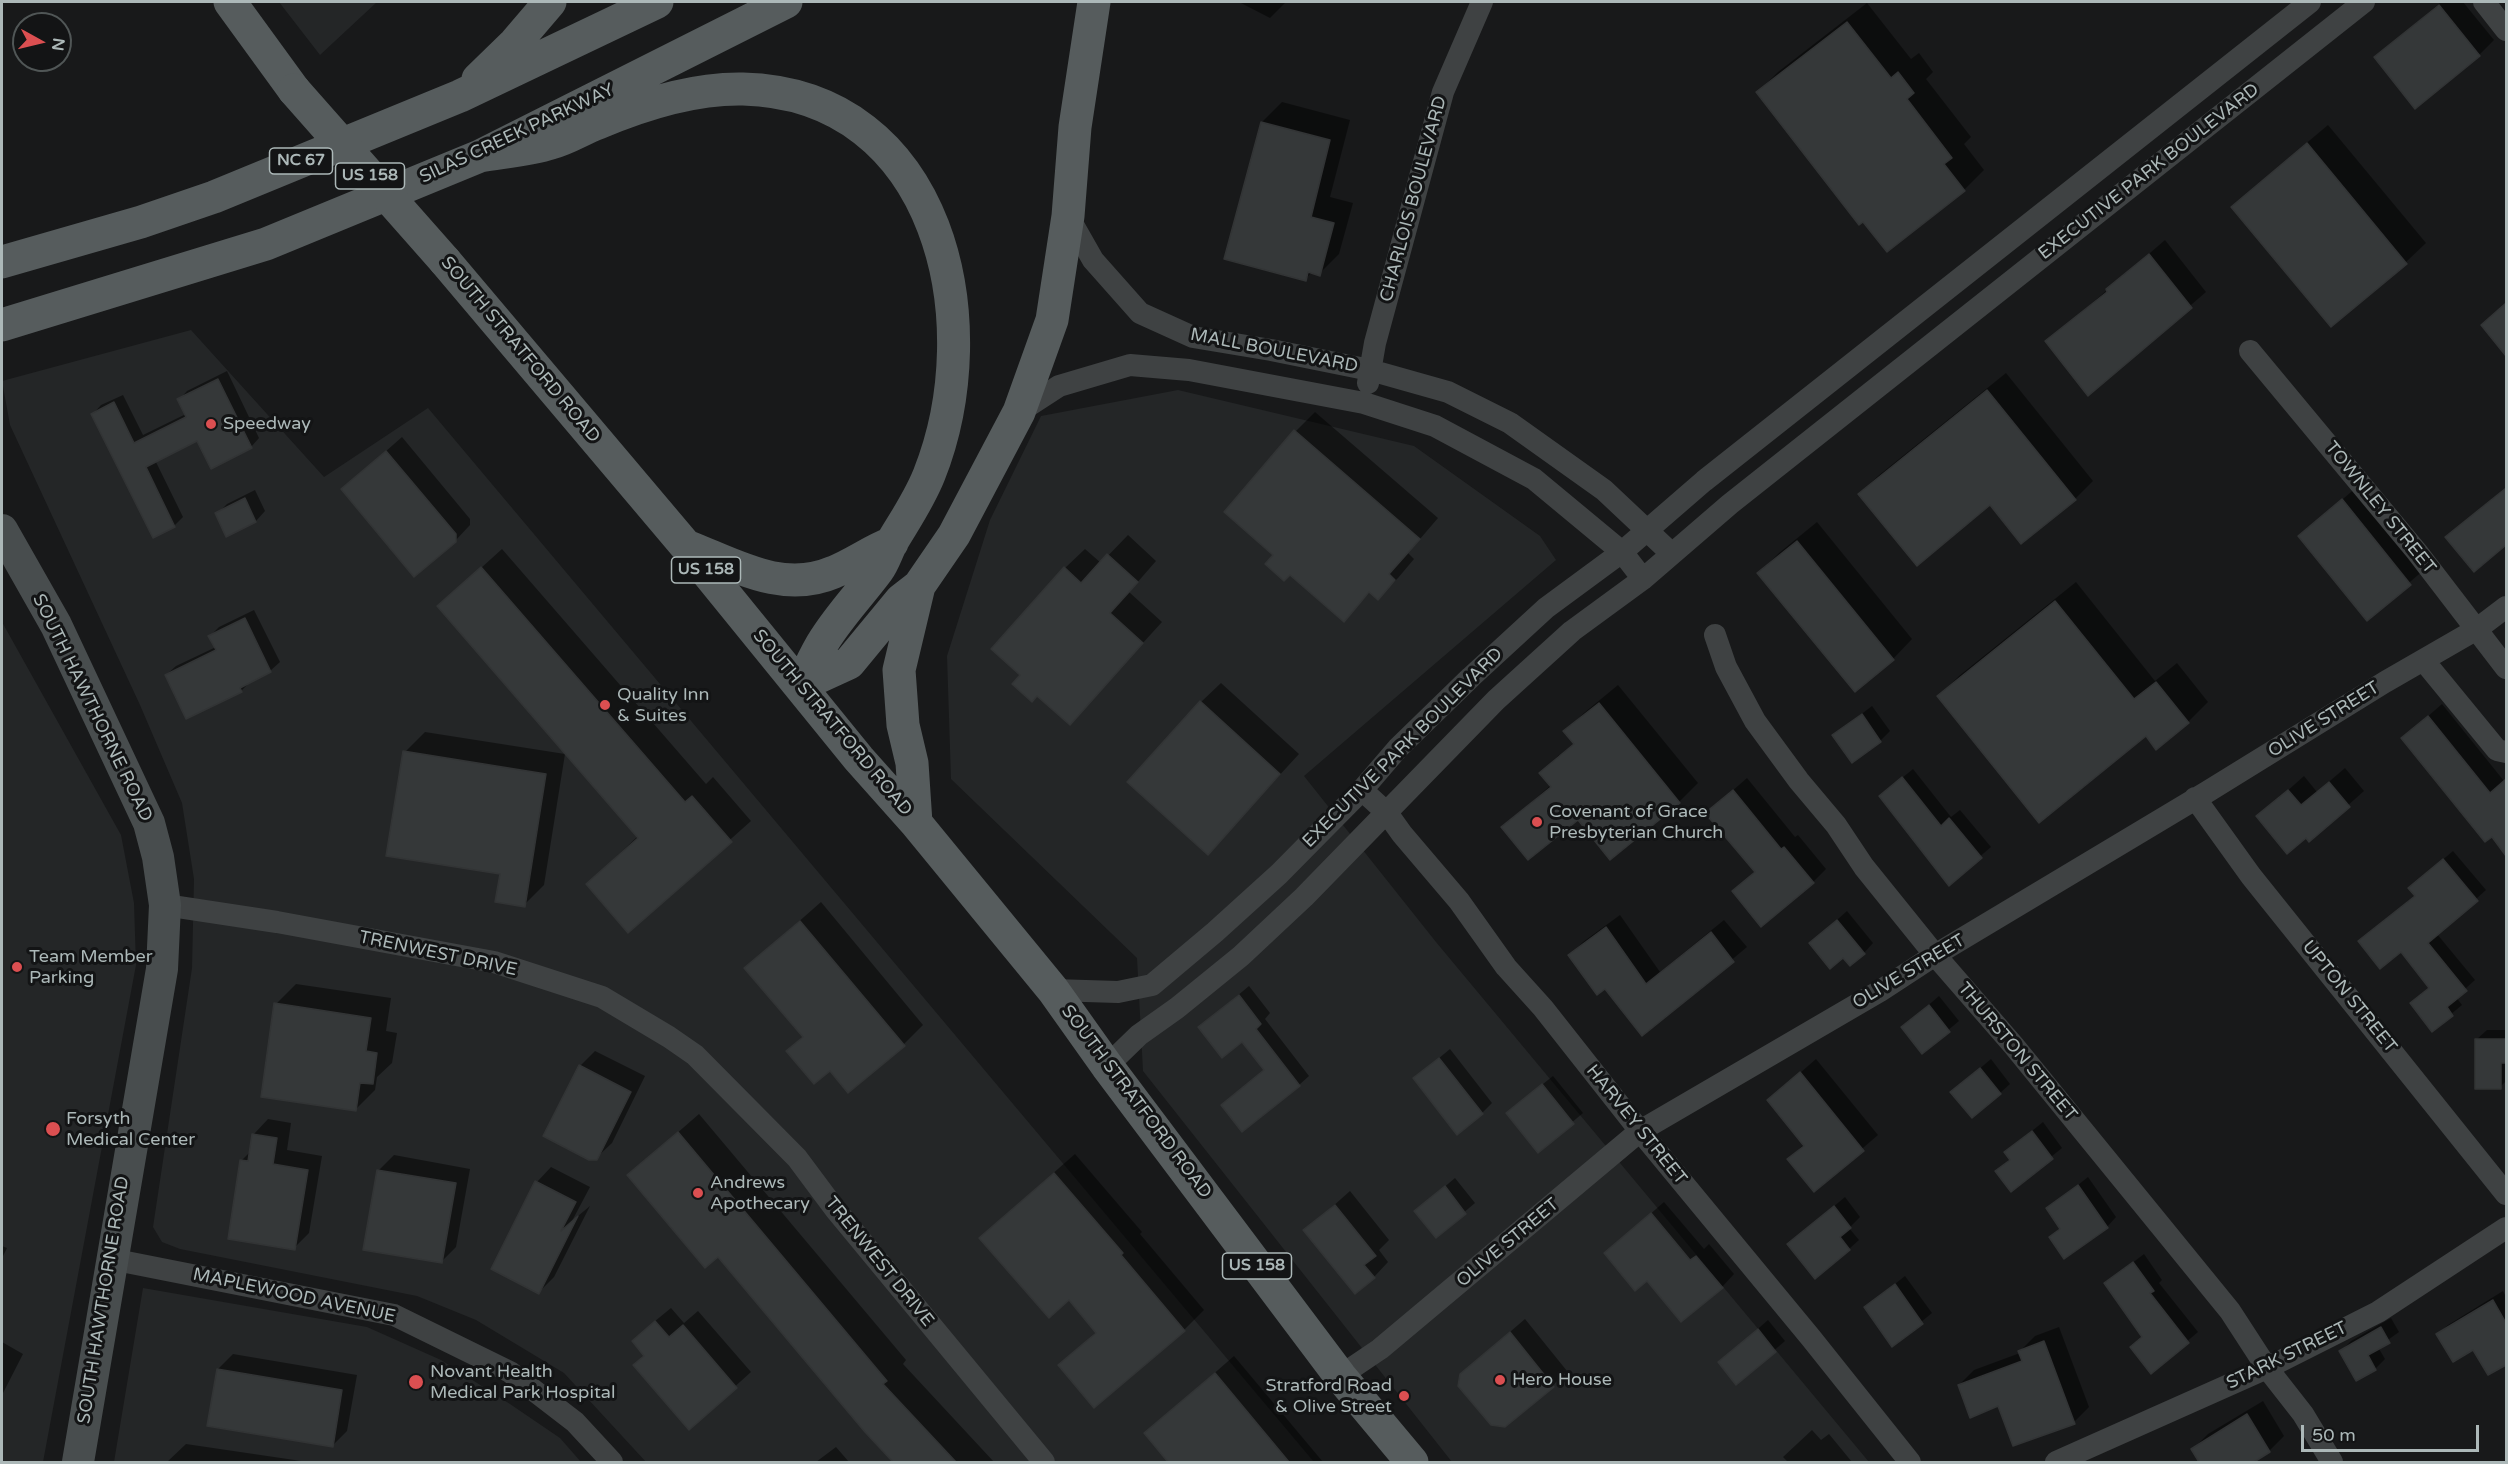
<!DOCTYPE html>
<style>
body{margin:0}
#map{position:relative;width:2508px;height:1464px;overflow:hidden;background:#18191a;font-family:"Varela Round",sans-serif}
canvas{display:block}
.frame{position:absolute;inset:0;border:3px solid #acb8b8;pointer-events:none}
.north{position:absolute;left:12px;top:12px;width:60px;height:60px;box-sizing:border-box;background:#131415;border:2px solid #505656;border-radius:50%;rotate:98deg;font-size:16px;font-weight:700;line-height:24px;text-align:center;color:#acb8b8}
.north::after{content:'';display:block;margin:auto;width:21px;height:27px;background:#db4f51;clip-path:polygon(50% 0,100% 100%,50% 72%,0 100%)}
.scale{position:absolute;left:2301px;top:1425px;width:178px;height:27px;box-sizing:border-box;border:3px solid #acb8b8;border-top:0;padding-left:8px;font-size:18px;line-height:21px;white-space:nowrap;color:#acb8b8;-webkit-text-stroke:4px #131415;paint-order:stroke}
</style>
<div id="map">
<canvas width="2508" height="1464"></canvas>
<div class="frame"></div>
<div class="north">N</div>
<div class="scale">50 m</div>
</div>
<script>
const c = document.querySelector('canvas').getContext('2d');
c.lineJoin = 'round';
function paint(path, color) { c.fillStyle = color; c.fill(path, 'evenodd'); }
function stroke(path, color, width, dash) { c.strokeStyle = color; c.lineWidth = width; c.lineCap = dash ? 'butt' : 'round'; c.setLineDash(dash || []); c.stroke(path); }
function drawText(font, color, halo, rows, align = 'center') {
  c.font = font + ' "Varela Round",sans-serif'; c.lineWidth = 6; c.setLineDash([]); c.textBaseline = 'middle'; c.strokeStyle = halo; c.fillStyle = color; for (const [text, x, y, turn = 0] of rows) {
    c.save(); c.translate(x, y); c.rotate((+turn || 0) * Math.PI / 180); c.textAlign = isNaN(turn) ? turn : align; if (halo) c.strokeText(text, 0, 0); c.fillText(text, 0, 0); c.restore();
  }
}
const built = new Path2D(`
 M 279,2 L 377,2 L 320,55 Z
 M 191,330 L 324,477 L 428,408 L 1314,1462 L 646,1462 L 564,1373 L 476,1320 L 417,1296 L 180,1249 L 162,1242 L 153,1227 L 192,968 L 194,879 L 182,803 L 140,705 L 10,425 L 2,381 Z
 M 1178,390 L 1414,446 L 1540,536 L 1556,560 L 1304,776 L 1436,942 L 1869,1462 L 1452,1462 L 1143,1071 L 1137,958 L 951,779 L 947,656 L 990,520 L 1041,416 Z
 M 2,622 L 121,835 L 134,903 L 136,965 L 43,1462 L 2,1462 Z
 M 143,1288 L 367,1327 L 441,1360 L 510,1404 L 560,1438 L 581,1462 L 114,1462 Z`);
const shadow = new Path2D(`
 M 1239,2 L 1286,2 L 1270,18 Z
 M 2441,2 L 2463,2 L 2494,40 L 2479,55 L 2376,57 Z
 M 1867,3 L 1911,59 L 1919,53 L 1933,72 L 1926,79 L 1971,137 L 1964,144 L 1984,170 L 1964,190 L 1758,92 L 1778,72 Z
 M 1282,102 L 1350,120 L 1330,197 L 1353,203 L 1339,254 L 1319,274 L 1312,272 L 1305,279 L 1262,122 Z
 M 2328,125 L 2426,243 L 2406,262 L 2332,325 L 2233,207 L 2253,188 Z
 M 2165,240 L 2206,292 L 2088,394 L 2047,342 Z
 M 2506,302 L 2506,354 L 2483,325 Z
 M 227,371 L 259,438 L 251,447 L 198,439 L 155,460 L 183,517 L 175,525 L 153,536 L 93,414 L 101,405 L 123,395 L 143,435 L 186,414 L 179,400 L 187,391 Z
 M 2006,373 L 2093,481 L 2075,499 L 1991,503 L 1860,494 L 1878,476 Z
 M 1315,412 L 1438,518 L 1408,553 L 1414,559 L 1398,578 L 1378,598 L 1371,591 L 1344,620 L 1290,573 L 1276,555 L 1296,431 Z
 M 402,437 L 470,519 L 470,525 L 455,541 L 343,489 Z
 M 2358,486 L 2425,569 L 2367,619 L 2300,536 Z
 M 2506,487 L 2506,544 L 2474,570 L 2447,537 Z
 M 255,490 L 265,511 L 256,521 L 227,535 L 217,514 L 227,504 Z
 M 1817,522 L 1912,639 L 1893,659 L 1759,573 L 1779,553 Z
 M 1128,535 L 1156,561 L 1129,592 L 1162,622 L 1070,723 L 1022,674 L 1065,568 L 1085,549 L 1101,563 Z
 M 502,549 L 706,784 L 713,777 L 751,821 L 628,931 L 588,884 L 638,836 L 439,606 Z
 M 2076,582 L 2155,681 L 2177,663 L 2208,702 L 2188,722 L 2146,734 L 1939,696 L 1959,676 Z
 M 254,610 L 280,662 L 270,671 L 251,681 L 241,691 L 166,675 L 176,666 L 216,647 L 210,636 L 219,627 Z
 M 1221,683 L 1299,754 L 1208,853 L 1201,702 Z
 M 1618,685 L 1698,783 L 1679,802 L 1611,858 L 1578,818 L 1503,827 L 1551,785 L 1541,773 L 1559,755 L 1559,758 L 1580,740 L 1565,731 L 1584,713 Z
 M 2442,704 L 2504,781 L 2506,779 L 2506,853 L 2403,738 Z
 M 1872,706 L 1890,731 L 1880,741 L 1834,735 Z
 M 425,732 L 565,754 L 544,885 L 524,905 L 501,873 L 405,752 Z
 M 2345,768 L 2364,791 L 2309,840 L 2306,836 L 2258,817 L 2304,776 L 2317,792 Z
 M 1913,769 L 1951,817 L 1960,810 L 1991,847 L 1949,883 L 1918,847 L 1920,845 L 1891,787 Z
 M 1747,778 L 1795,837 L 1798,835 L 1826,869 L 1813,882 L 1734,891 L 1756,870 L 1707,813 Z
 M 2453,851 L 2486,890 L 2437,934 L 2475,980 L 2456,997 L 2462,1005 L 2432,1030 L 2412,1003 L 2430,987 L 2401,950 L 2360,941 L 2416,895 L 2420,879 Z
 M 821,902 L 923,1025 L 904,1044 L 830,1069 L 788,1051 L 803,1036 L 746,968 Z
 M 1847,911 L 1873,943 L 1864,953 L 1843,956 L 1811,943 Z
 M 1620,915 L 1660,972 L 1724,920 L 1747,947 L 1643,1034 L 1605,987 L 1570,955 L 1583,942 Z
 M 296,984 L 391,998 L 386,1031 L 397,1033 L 392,1063 L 377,1077 L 375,1090 L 355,1110 L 276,1004 Z
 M 1249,986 L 1270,1013 L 1265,1019 L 1309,1076 L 1299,1085 L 1223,1105 L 1265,1069 L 1242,1040 L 1200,1027 Z
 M 1939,996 L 1959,1021 L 1922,1052 L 1903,1027 Z
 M 2487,1030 L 2506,1030 L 2506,1081 L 2500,1087 L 2477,1039 Z
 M 1450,1049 L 1492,1103 L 1482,1113 L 1415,1078 Z
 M 595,1051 L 645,1076 L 612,1143 L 596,1158 L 580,1066 Z
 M 1816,1059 L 1878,1135 L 1814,1190 L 1789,1159 L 1804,1144 L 1769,1100 Z
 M 1991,1059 L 2010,1084 L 2000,1093 L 1952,1092 Z
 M 1553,1076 L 1583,1113 L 1538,1151 L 1518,1104 Z
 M 699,1114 L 906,1360 L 903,1364 L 994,1462 L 895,1462 L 866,1431 L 718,1254 L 629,1175 Z
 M 268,1119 L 291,1123 L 287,1150 L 322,1156 L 309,1233 L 294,1248 L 242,1160 L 251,1151 L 254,1134 Z
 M 2043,1122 L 2062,1148 L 2011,1189 L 1997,1171 L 2011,1158 L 2006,1152 Z
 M 1075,1154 L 1142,1232 L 1140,1234 L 1204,1310 L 1184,1330 L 1060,1365 L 1097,1331 L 1001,1219 Z
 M 394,1155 L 470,1169 L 456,1247 L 441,1262 L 379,1170 Z
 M 551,1167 L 590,1187 L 572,1221 L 590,1206 L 554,1277 L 539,1292 L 537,1182 Z
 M 2088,1177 L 2116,1217 L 2107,1227 L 2051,1237 L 2061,1227 L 2048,1209 Z
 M 1455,1178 L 1475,1203 L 1436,1236 L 1416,1211 Z
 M 1350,1191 L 1389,1240 L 1379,1250 L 1388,1262 L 1374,1277 L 1305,1231 Z
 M 1845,1197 L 1860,1217 L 1849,1228 L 1859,1240 L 1849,1249 L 1789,1244 Z
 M 1664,1202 L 1704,1249 L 1709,1244 L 1734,1274 L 1722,1287 L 1647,1279 L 1606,1253 Z
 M 2,1246 L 7,1248 L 2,1258 Z
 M 2144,1254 L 2162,1280 L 2159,1283 L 2198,1332 L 2151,1372 L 2143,1336 L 2106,1283 Z
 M 1905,1276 L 1932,1313 L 1893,1345 L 1866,1307 Z
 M 2503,1291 L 2506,1297 L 2506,1363 L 2488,1373 L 2474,1348 L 2438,1334 L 2448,1325 Z
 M 671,1308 L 684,1323 L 698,1311 L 751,1372 L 689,1428 L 646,1355 L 649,1326 Z
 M 2391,1318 L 2399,1332 L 2378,1347 L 2385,1359 L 2375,1369 L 2341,1351 L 2351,1341 Z
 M 1525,1319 L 1567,1371 L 1552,1386 L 1461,1374 Z
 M 1768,1320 L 1785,1341 L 1736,1383 L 1720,1362 Z
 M 2059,1327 L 2089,1407 L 2074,1422 L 1999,1404 L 1959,1385 L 1974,1370 L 2020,1353 L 2020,1351 L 2035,1336 Z
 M 2,1342 L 23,1354 L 2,1395 Z
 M 233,1354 L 357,1375 L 347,1431 L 332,1446 L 218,1369 Z
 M 1234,1356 L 1323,1462 L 1170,1462 L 1146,1433 Z
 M 2263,1401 L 2284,1436 L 2269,1451 L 2251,1462 L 2201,1462 L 2193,1449 L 2208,1434 Z
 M 1812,1430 L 1821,1440 L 1829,1434 L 1852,1462 L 1788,1462 L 1783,1457 Z
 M 186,1444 L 308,1462 L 167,1462 Z
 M 836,1447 L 849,1462 L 816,1462 Z`);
const building = new Path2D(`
 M 2439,5 L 2480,56 L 2415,109 L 2374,57 Z
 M 1847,22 L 1891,78 L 1898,72 L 1914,93 L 1907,99 L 1952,158 L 1944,164 L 1965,191 L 1887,252 L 1863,222 L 1859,225 L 1756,92 Z
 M 1261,122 L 1330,140 L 1311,217 L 1334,223 L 1320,276 L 1308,272 L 1306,281 L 1224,259 Z
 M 2307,143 L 2407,264 L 2331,327 L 2231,207 Z
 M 2149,254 L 2192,308 L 2088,396 L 2045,341 L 2107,292 L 2106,289 Z
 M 2506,303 L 2506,356 L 2481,325 Z
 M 218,379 L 252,448 L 211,469 L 197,441 L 146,467 L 175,527 L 153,538 L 91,414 L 114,402 L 134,443 L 186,417 L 177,399 Z
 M 1987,390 L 2076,500 L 2021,544 L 1990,505 L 1917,566 L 1858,494 Z
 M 1294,430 L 1420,539 L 1389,574 L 1395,580 L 1378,600 L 1369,592 L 1344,622 L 1290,575 L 1284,581 L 1265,564 L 1273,555 L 1224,512 Z
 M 386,451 L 456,534 L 456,542 L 414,577 L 341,489 Z
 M 2506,488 L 2506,545 L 2474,572 L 2445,537 Z
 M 245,498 L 256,522 L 226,537 L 215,513 Z
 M 2342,499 L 2411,585 L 2367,621 L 2298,536 Z
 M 1797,541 L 1894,660 L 1855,692 L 1757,573 Z
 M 1107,554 L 1138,582 L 1110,613 L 1143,643 L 1070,725 L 1037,696 L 1032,702 L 1012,684 L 1020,675 L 991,649 L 1064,567 L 1081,583 Z
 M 481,567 L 685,802 L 692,796 L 732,842 L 628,933 L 586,884 L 638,838 L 437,606 Z
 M 2055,601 L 2134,699 L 2156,682 L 2189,723 L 2156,750 L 2146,736 L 2039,823 L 1937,696 Z
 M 245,618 L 271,672 L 240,688 L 242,692 L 186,719 L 165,675 L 216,650 L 208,636 Z
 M 1200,701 L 1280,774 L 1208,855 L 1127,782 Z
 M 1599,703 L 1680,803 L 1610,860 L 1578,820 L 1528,860 L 1501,827 L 1551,787 L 1539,773 L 1574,744 L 1563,731 Z
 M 1862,714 L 1881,742 L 1852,763 L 1832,735 Z
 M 2428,716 L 2490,793 L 2506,779 L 2506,856 L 2492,837 L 2485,842 L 2401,738 Z
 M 403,751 L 546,774 L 525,907 L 495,902 L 500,874 L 386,856 Z
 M 1902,777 L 1941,826 L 1949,818 L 1982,858 L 1949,886 L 1879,796 Z
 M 2329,782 L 2350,807 L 2309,842 L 2306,838 L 2287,854 L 2256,816 L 2288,790 L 2301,805 Z
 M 1733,790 L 1781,849 L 1784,847 L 1814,883 L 1761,927 L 1732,891 L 1755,872 L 1705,813 Z
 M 2443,859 L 2478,901 L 2428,943 L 2467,991 L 2447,1007 L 2453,1016 L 2432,1032 L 2410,1003 L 2429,988 L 2401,952 L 2380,969 L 2358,941 L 2415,896 L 2408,888 Z
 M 1837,920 L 1865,954 L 1850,966 L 1843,958 L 1830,969 L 1809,943 Z
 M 800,921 L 905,1046 L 848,1093 L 830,1071 L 814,1084 L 786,1051 L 803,1037 L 744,968 Z
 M 1606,927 L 1646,984 L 1711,932 L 1734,962 L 1642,1036 L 1605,989 L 1597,995 L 1568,955 Z
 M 1239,995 L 1261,1024 L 1256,1029 L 1300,1086 L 1242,1132 L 1221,1105 L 1264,1070 L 1242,1042 L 1222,1058 L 1198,1027 Z
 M 274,1003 L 371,1018 L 366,1051 L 377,1053 L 373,1084 L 360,1083 L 356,1111 L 261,1097 Z
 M 1929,1005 L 1950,1032 L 1922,1054 L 1901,1027 Z
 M 2475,1039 L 2506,1039 L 2506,1063 L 2501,1063 L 2501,1089 L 2475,1089 Z
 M 1439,1058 L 1483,1114 L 1457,1135 L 1413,1078 Z
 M 579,1065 L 631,1092 L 597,1160 L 589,1160 L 543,1136 Z
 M 1980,1068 L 2001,1094 L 1972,1118 L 1950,1092 Z
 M 1800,1072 L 1864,1151 L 1814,1192 L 1787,1159 L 1804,1146 L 1767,1100 Z
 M 1542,1084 L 1574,1124 L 1538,1153 L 1506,1113 Z
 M 2032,1131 L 2053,1159 L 2011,1192 L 1995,1171 L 2010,1160 L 2004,1152 Z
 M 678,1132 L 887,1381 L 883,1384 L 956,1462 L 893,1462 L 865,1432 L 718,1257 L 705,1268 L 627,1175 Z
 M 252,1134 L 277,1138 L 273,1164 L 308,1170 L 295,1250 L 228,1239 L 240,1160 L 248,1161 Z
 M 377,1170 L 456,1183 L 442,1263 L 363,1250 Z
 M 1054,1173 L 1123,1253 L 1121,1255 L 1185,1331 L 1094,1408 L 1058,1365 L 1096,1333 L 1069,1300 L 1049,1318 L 979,1238 Z
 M 535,1181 L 576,1202 L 561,1231 L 578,1216 L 539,1294 L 491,1269 Z
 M 2078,1185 L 2108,1228 L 2064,1259 L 2049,1237 L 2060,1229 L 2046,1208 Z
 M 1445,1186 L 1466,1214 L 1436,1238 L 1414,1211 Z
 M 1335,1205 L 1376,1256 L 1364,1265 L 1375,1278 L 1355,1294 L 1303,1230 Z
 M 1834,1206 L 1851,1228 L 1840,1237 L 1850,1250 L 1815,1279 L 1787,1244 Z
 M 1651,1213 L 1690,1260 L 1696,1256 L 1723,1288 L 1681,1322 L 1647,1281 L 1635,1291 L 1604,1253 Z
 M 2133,1262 L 2154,1291 L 2150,1293 L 2189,1343 L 2151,1374 L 2130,1347 L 2142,1337 L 2104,1283 Z
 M 1895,1284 L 1923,1324 L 1892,1347 L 1864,1307 Z
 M 2493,1300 L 2506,1323 L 2506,1365 L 2488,1375 L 2473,1350 L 2453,1362 L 2436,1334 Z
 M 655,1321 L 669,1337 L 683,1325 L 737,1388 L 689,1430 L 633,1365 L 644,1356 L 632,1341 Z
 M 2381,1327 L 2390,1343 L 2368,1355 L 2376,1370 L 2356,1381 L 2339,1351 Z
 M 1758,1329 L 1776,1352 L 1736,1385 L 1718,1362 Z
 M 1510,1332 L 1554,1387 L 1505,1427 L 1491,1425 L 1458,1386 L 1460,1374 Z
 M 2044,1341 L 2075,1424 L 2013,1446 L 1998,1406 L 1970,1418 L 1958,1385 L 2022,1361 L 2018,1351 Z
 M 217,1369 L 342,1390 L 333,1447 L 207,1426 Z
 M 1215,1373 L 1289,1462 L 1168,1462 L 1144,1433 Z
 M 2247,1414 L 2270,1452 L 2254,1462 L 2199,1462 L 2191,1449 Z`);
const street = new Path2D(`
 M 2484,2 L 2506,30
 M 1068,216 L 1093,260 L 1140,313 L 1193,337 L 1271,350 L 1370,370 L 1448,392 L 1510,423 L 1604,490 L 1672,554
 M 2250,351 L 2417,552 L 2506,668
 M 1368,383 L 1375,343 L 1443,92 L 1482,2
 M 1019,412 L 1059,386 L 1130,365 L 1189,370 L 1364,403 L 1435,426 L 1534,479 L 1622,552 L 1643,579
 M 1715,635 L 1726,667 L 1755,721 L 1799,781 L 1836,825 L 1864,867 L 1935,955 L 2014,1046 L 2230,1311 L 2267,1368 L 2303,1414 L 2332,1462
 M 2424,661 L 2497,750 L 2506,752
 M 1362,790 L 1387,813 L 1402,834 L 1459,901 L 1506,967 L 1543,1008 L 1640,1131 L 1811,1338 L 1910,1462
 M 2195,798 L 2251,876 L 2506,1194
 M 165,905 L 277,922 L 494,962 L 602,997 L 669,1037 L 695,1055 L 797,1158 L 835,1209 L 1044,1462
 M 1053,990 L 1118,992 L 1152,985 L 1215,932 L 1279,874 L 1362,790 L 1398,748 L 1471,677 L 1546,608 L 1622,552 L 1704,481 L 2310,2
 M 1107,1066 L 1139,1035 L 1177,1008 L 1241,956 L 1304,897 L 1496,700 L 1572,631 L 1643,579 L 1730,504 L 2364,2
 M 111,1259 L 394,1315 L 510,1372 L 575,1422 L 612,1462
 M 1340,1376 L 1380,1349 L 1640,1131 L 1880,991 L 1935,955 L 2207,792 L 2385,682 L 2477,629 L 2506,607
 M 2056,1462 L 2267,1368 L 2378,1312 L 2506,1228`);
const secondary = new Path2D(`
 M 2,530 L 56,625 L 149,823 L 158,857 L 165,905 L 162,969 L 78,1462`);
const primary = new Path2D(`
 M 230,2 L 294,90
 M 478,79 L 515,43 L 550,2
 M 480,156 C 503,152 529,150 551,143 C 567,139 582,129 598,123 C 643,104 693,88 743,89 C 941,94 990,322 929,475 C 919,500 905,520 892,542 C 887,551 884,562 878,570 C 861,593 840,615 825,639 C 815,654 809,670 801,685
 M 445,261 L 685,545 L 859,759 L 916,823 L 1053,990 L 1107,1066 L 1340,1376 L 1412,1462
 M 2,262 L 141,222 L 214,197 L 460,96 L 657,2
 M 2,325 L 266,244 L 480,156 L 786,2
 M 689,547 C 737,566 783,594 834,572 C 854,564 871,551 892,543
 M 801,685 L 849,663 L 901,600 L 919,586 L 954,535 L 1019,412 L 1052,320 L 1068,216 L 1075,127 L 1094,2
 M 916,823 L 912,763 L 903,725 L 899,670 L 919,586`);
const primaryBridge = new Path2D(`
 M 294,90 L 445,261`);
const markers = [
 [211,424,6,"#db4f51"],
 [605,705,6,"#db4f51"],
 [1537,822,6,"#db4f51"],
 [17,967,6,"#db4f51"],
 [53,1129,8,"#db4f51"],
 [698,1193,6,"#db4f51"],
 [1500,1380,6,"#db4f51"],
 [416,1382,8,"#db4f51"],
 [1404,1396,6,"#db4f51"]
];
const shields = [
 [301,161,63],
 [370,176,69],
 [706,570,69],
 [1257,1266,69]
];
const shieldNames = [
 ["NC 67",301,161],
 ["US 158",370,176],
 ["US 158",706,570],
 ["US 158",1257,1266]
];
const streetNames = [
 ["SILAS CREEK PARKWAY",517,134,-25],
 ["EXECUTIVE PARK BOULEVARD",2149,172,-38],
 ["CHARLOIS BOULEVARD",1414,199,-75],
 ["SOUTH STRATFORD ROAD",520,350,50],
 ["MALL BOULEVARD",1274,351,11],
 ["TOWNLEY STREET",2380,508,51],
 ["SOUTH HAWTHORNE ROAD",92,708,64],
 ["OLIVE STREET",2324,720,-32],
 ["SOUTH STRATFORD ROAD",832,723,50],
 ["EXECUTIVE PARK BOULEVARD",1403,748,-45],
 ["TRENWEST DRIVE",438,954,12],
 ["OLIVE STREET",1909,972,-31],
 ["UPTON STREET",2349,997,51],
 ["THURSTON STREET",2017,1052,50],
 ["SOUTH STRATFORD ROAD",1136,1102,53],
 ["HARVEY STREET",1636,1125,51],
 ["OLIVE STREET",1508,1243,-40],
 ["TRENWEST DRIVE",879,1262,51],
 ["MAPLEWOOD AVENUE",294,1296,12],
 ["SOUTH HAWTHORNE ROAD",104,1300,-81],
 ["STARK STREET",2287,1356,-26]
];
const poiNames = [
 ["Speedway",223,424],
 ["Quality Inn",617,695],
 ["& Suites",617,716],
 ["Covenant of Grace",1549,812],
 ["Presbyterian Church",1549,833],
 ["Team Member",29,957],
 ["Parking",29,978],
 ["Forsyth",66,1119],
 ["Medical Center",66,1140],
 ["Andrews",710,1183],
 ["Apothecary",710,1204],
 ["Novant Health",430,1372],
 ["Medical Park Hospital",430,1393],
 ["Hero House",1512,1380],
 ["Stratford Road",1392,1386,"right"],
 ["& Olive Street",1392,1407,"right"]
];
paint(built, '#242627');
paint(shadow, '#0007');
paint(building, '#353839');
stroke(building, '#323435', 1.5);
stroke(street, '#3f4243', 22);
stroke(secondary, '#484d4e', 32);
stroke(primary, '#565c5d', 33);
stroke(primaryBridge, '#565c5d', 33);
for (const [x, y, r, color] of markers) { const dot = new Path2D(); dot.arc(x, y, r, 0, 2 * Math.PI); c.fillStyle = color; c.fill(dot); stroke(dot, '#131415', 2); }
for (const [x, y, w] of shields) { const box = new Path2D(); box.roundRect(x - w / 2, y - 13, w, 26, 4.5); c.fillStyle = '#131415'; c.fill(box); stroke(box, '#acb8b8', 1.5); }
drawText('bold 16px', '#acb8b8', null, shieldNames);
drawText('18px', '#acb8b8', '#131415', streetNames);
drawText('18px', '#acb8b8', '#131415', poiNames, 'left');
</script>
